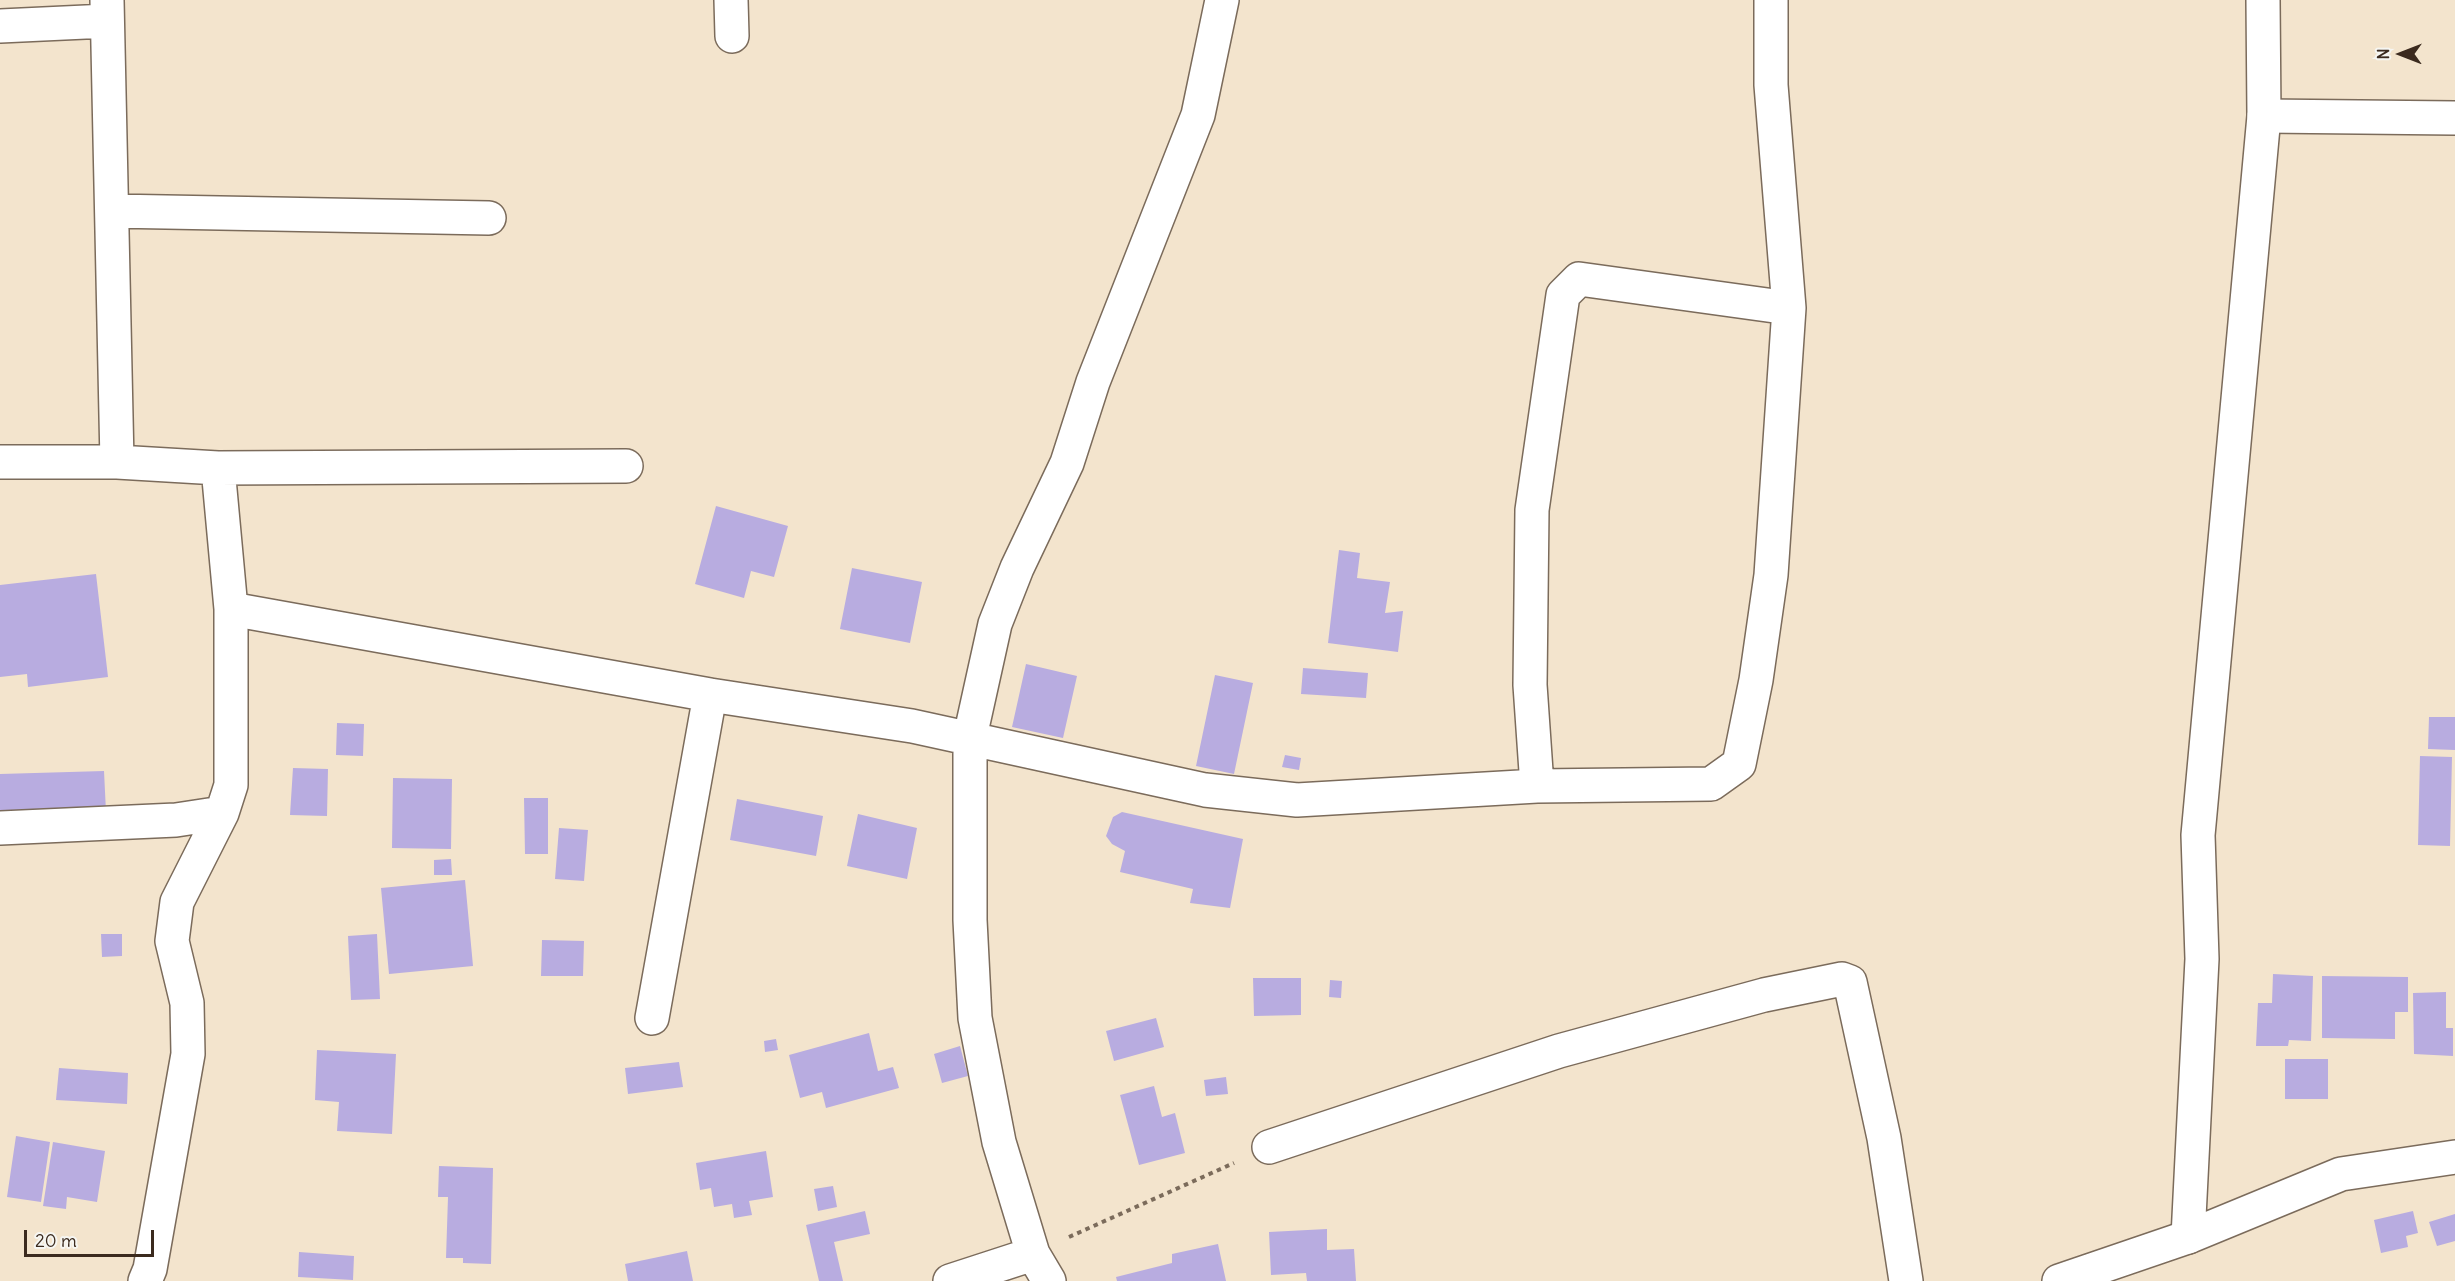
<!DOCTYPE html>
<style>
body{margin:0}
#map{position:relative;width:2455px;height:1281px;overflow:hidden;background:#f3e4cd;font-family:Delius,sans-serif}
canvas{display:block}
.north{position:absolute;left:2371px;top:24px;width:60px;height:60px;-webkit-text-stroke:4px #f6f6f2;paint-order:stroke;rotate:270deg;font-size:16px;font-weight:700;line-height:24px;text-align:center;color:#3b2a1e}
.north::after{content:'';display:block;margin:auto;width:21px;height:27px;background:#3b2a1e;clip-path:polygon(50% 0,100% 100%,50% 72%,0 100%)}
.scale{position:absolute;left:24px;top:1230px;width:130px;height:27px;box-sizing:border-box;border:3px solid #3b2a1e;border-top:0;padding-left:8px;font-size:18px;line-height:21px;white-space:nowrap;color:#3b2a1e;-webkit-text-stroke:4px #f6f6f2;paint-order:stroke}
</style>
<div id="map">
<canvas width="2455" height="1281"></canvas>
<div class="north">N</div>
<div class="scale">20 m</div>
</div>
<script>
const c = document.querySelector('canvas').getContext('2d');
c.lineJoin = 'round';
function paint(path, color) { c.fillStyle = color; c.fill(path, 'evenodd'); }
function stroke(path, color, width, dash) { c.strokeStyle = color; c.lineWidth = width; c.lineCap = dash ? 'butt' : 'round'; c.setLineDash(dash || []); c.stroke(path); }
const building = new Path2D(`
 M 716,506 L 788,526 L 774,577 L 751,571 L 744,598 L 695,584 Z
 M 1339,550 L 1360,553 L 1357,578 L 1390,582 L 1385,613 L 1403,611 L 1398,652 L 1328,643 Z
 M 852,568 L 922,582 L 910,643 L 840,629 Z
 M 96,574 L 108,677 L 28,687 L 27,674 L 0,677 L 0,585 Z
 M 1026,664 L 1077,676 L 1063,738 L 1012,727 Z
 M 1303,668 L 1368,673 L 1366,698 L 1301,694 Z
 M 1215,675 L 1253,683 L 1234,774 L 1196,766 Z
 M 2429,717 L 2455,717 L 2455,750 L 2428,749 Z
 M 337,723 L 364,724 L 363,756 L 336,755 Z
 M 1285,755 L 1301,758 L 1299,770 L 1282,767 Z
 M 2420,756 L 2452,757 L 2450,846 L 2418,845 Z
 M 293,768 L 328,769 L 327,816 L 290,815 Z
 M 104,771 L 106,812 L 0,815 L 0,774 Z
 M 393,778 L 452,779 L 451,849 L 392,848 Z
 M 524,798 L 548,798 L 548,854 L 525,854 Z
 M 737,799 L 823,816 L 816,856 L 730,840 Z
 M 1122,812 L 1243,839 L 1230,908 L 1190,903 L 1193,889 L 1120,872 L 1125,851 L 1112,844 L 1106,836 L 1113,817 Z
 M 858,814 L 917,828 L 907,879 L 847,866 Z
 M 559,828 L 588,830 L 584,881 L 555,879 Z
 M 451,859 L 452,875 L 434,875 L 434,860 Z
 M 465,880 L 473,966 L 389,974 L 381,888 Z
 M 101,934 L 122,934 L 122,956 L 102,957 Z
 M 377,934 L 380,999 L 351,1000 L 348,936 Z
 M 542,940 L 584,941 L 583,976 L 541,976 Z
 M 2273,974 L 2313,976 L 2311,1041 L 2289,1040 L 2288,1046 L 2256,1046 L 2258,1003 L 2272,1003 Z
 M 2322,976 L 2408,977 L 2408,1012 L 2395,1012 L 2395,1039 L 2322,1038 Z
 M 1253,978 L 1301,978 L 1301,1015 L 1254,1016 Z
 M 1330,980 L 1342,981 L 1341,998 L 1329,997 Z
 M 2446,992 L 2446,1028 L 2453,1028 L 2453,1056 L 2414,1054 L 2413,993 Z
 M 1156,1018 L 1164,1047 L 1114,1061 L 1106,1031 Z
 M 869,1033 L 878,1071 L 893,1067 L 899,1088 L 826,1108 L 822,1092 L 800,1098 L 789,1055 Z
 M 776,1039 L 778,1050 L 765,1052 L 764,1041 Z
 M 960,1046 L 968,1076 L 942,1083 L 934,1054 Z
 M 317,1050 L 396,1054 L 392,1134 L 337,1131 L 339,1102 L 315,1100 Z
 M 2285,1059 L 2328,1059 L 2328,1099 L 2285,1099 Z
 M 679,1062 L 683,1087 L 628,1094 L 625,1068 Z
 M 59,1068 L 128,1073 L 127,1104 L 56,1100 Z
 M 1226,1077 L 1228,1094 L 1206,1096 L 1204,1080 Z
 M 1154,1086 L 1162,1117 L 1175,1113 L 1185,1153 L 1139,1165 L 1120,1095 Z
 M 16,1136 L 50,1142 L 41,1202 L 7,1197 Z
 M 53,1142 L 105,1151 L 97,1202 L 67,1197 L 66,1209 L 43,1206 Z
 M 766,1151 L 773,1197 L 749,1201 L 752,1215 L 734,1218 L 732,1204 L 714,1207 L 711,1188 L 700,1190 L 696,1163 Z
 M 439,1166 L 493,1168 L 491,1264 L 463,1263 L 463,1258 L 446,1258 L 448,1197 L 438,1197 Z
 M 833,1186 L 837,1207 L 818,1211 L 814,1189 Z
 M 865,1211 L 870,1234 L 834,1242 L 843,1281 L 819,1281 L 806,1225 Z
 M 2413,1211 L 2418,1233 L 2406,1236 L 2408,1247 L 2381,1253 L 2374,1220 Z
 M 2455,1214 L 2455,1241 L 2437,1246 L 2429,1222 Z
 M 1327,1229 L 1327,1250 L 1354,1249 L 1356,1281 L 1307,1281 L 1306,1273 L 1271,1275 L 1269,1232 Z
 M 1218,1244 L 1226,1281 L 1117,1281 L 1116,1277 L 1172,1263 L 1172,1254 Z
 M 687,1251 L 693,1281 L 628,1281 L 625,1264 Z
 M 299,1252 L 354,1256 L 353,1280 L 298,1277 Z`);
const path = new Path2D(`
 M 1069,1237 L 1234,1163`);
const street = new Path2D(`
 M 107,0 L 117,462
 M 731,0 L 732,36
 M 0,26 L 107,21
 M 2264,116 L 2455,118
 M 112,211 L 489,218
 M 0,462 L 117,462 L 218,468 L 626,466
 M 231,609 L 710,695 L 912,726 L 1205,790 L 1297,800 L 1537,786 L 1711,784 L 1739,764 L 1756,680 L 1771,575 L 1789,308 L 1771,85 L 1771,0
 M 1537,786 L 1530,685 L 1532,510 L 1563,295 L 1579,279 L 1789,308
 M 0,828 L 176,820 L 222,813
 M 652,1018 L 710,695
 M 1269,1147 L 1559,1051 L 1764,995 L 1842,979 L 1850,982 L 1884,1138 L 1906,1281
 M 145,1281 L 150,1269 L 188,1054 L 187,1003 L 172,941 L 177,902 L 222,813 L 231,785 L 231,609 L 218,468
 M 950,1281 L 1033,1254
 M 1049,1281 L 1033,1254 L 999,1142 L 975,1018 L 970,920 L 970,737 L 995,624 L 1017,568 L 1067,463 L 1093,382 L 1198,115 L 1222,0
 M 2059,1281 L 2188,1237`);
const secondary = new Path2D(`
 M 2263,0 L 2264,116 L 2198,835 L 2202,959 L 2188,1237 L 2341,1174 L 2455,1157`);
paint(building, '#b8ace0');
stroke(street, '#7b6b5b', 36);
stroke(secondary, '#7b6b5b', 36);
stroke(path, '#7b6b5b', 4, [4.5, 4.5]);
stroke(street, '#fff', 33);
stroke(secondary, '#fff', 33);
</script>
